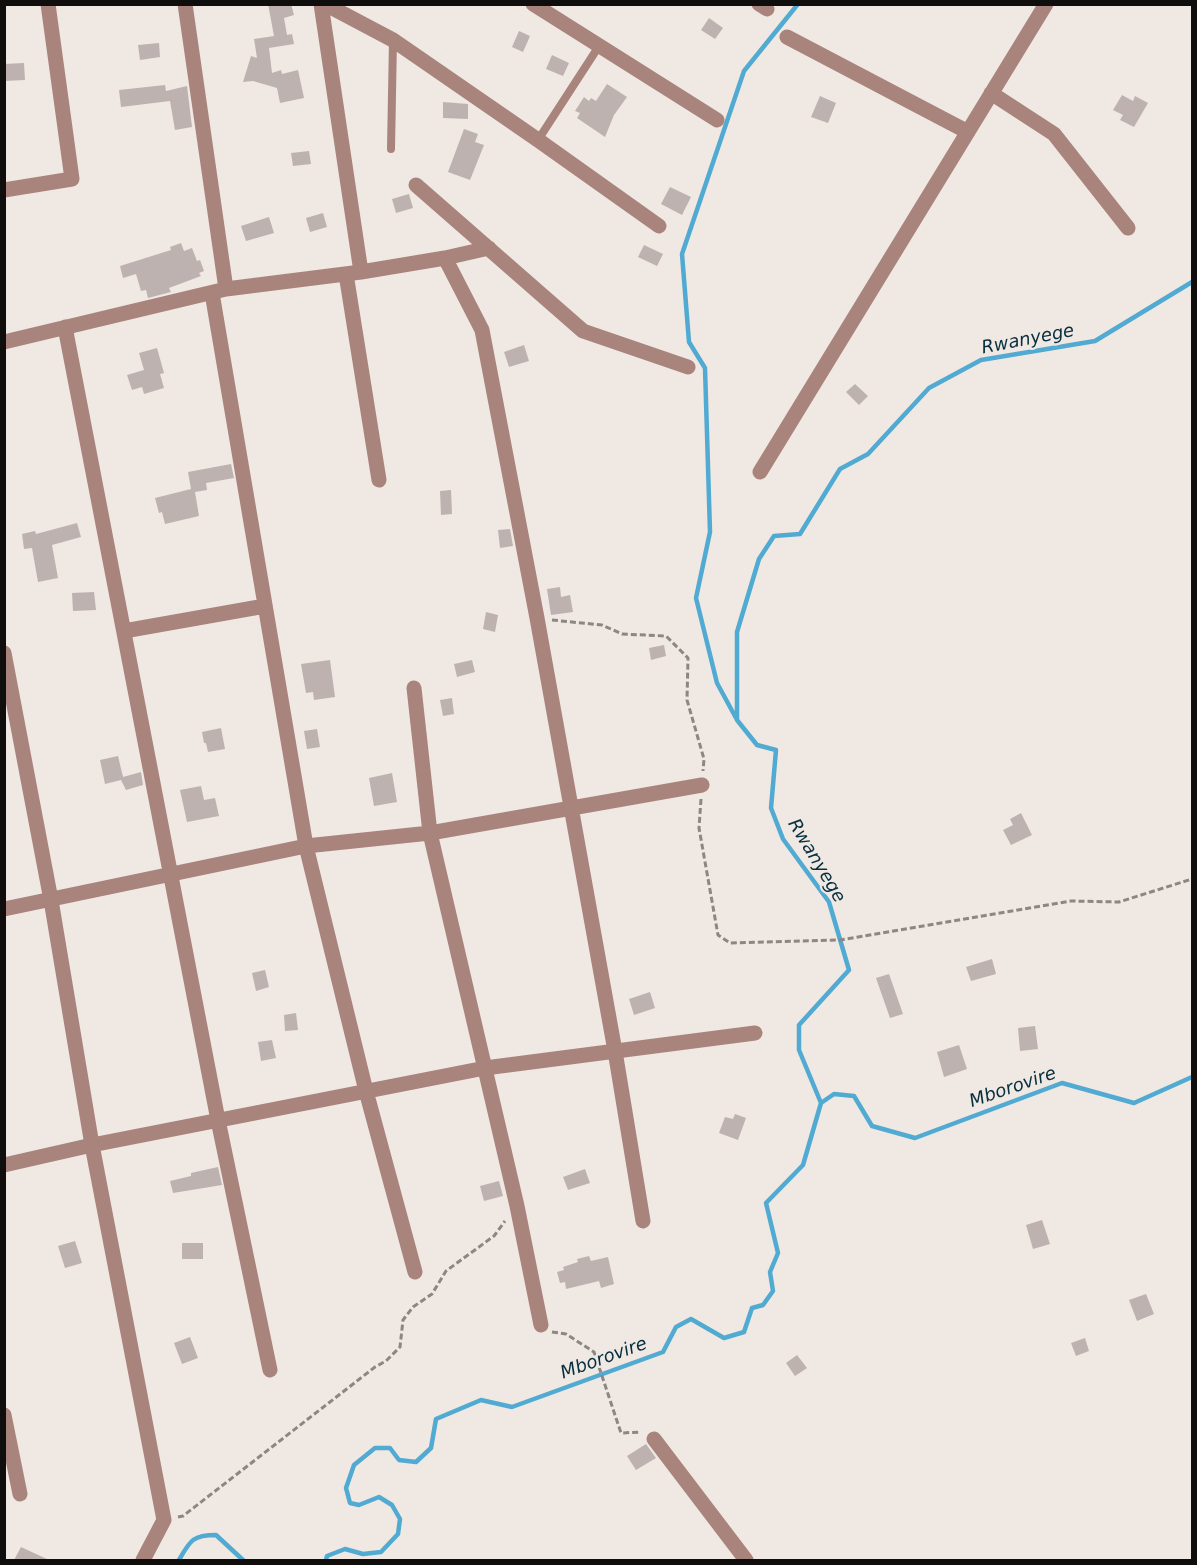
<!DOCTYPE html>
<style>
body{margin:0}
#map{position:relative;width:1197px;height:1565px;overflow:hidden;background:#f0e8e2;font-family:"DejaVu Sans",sans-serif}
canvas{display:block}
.frame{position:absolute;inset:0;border:6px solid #100e0c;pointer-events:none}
</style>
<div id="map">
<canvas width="1197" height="1565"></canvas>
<div class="frame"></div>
</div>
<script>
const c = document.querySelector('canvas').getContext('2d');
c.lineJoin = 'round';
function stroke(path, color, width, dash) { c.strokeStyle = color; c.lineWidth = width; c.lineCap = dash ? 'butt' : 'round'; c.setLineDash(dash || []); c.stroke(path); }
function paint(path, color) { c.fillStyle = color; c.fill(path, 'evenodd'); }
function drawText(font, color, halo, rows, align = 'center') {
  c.font = font + ' "DejaVu Sans",sans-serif'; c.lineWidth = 4.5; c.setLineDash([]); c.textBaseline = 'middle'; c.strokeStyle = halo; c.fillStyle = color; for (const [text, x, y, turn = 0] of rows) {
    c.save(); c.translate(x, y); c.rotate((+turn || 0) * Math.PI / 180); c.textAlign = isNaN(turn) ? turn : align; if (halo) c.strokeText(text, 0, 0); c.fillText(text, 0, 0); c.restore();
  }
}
const stream = new Path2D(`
 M 736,718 L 717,683 L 696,598 L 710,532 L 705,368 L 689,342 L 682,254 L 744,71 L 798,4
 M 821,1103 L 799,1050 L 799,1025 L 849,970 L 829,902 L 783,839 L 771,808 L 776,750 L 757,745 L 737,720 L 737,632 L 759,559 L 774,536 L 800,534 L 840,469 L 868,454 L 929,388 L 981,360 L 1095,341 L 1192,282
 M 179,1560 C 190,1541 192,1535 216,1535 L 243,1560
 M 326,1560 L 327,1556 L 345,1549 L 363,1554 L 381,1552 L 398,1534 L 400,1519 L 392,1505 L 379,1497 L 359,1505 L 350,1503 L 346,1488 L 354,1465 L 375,1448 L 390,1448 L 399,1460 L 416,1462 L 431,1448 L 436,1419 L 481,1400 L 512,1407 L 663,1352 L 676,1327 L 691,1319 L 724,1338 L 744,1332 L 752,1308 L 763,1305 L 773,1291 L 770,1272 L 778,1253 L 766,1203 L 803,1165 L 821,1103 L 834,1094 L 854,1096 L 872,1126 L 915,1138 L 1062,1083 L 1134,1103 L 1192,1077`);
const building = new Path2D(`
 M 268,4 L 291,4 L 294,15 L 284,18 L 287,35 L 292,34 L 294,44 L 269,48 L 272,73 L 281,70 L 282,74 L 298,70 L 304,98 L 280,103 L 277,88 L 253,81 L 243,82 L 251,56 L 257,58 L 254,39 L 274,36 Z
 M 709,18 L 723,28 L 715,39 L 701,30 Z
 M 519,31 L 530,36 L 523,52 L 512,47 Z
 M 159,43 L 160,57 L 140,60 L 138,45 Z
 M 552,55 L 569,63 L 563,76 L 546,69 Z
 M 24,63 L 25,80 L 4,81 L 4,64 Z
 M 607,84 L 627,97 L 614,115 L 605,137 L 577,118 L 580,113 L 575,111 L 584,97 L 589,101 L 591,98 L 596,101 Z
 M 165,85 L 166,91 L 187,86 L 192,127 L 175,130 L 170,101 L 121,107 L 119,90 Z
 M 1122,95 L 1133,101 L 1135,96 L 1148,103 L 1134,127 L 1120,120 L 1123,115 L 1113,110 Z
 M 820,96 L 836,103 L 828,123 L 811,117 Z
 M 443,102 L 468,104 L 468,119 L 443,118 Z
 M 464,129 L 478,134 L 475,142 L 484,145 L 470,180 L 448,172 Z
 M 309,151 L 311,164 L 293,166 L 291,153 Z
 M 670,187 L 691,197 L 682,215 L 661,204 Z
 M 409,194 L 413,208 L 396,213 L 392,199 Z
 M 323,213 L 327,227 L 310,232 L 306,218 Z
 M 269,217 L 274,233 L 246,241 L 241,226 Z
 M 181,243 L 184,251 L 192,248 L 197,261 L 200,260 L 204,271 L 199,273 L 201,276 L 169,288 L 171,292 L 148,298 L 146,290 L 141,291 L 136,274 L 123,278 L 120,266 L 171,250 L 170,247 Z
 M 644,245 L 663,254 L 657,266 L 638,257 Z
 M 524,345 L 529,361 L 509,367 L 504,352 Z
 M 157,348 L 164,373 L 160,374 L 164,388 L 144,394 L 142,387 L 132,390 L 127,375 L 144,370 L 139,353 Z
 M 855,384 L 868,396 L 859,405 L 846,392 Z
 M 231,464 L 234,478 L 206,483 L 207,490 L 195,492 L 199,516 L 165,524 L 162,512 L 159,513 L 155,498 L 191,489 L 188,472 Z
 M 451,490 L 452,514 L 441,515 L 440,491 Z
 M 77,523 L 81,537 L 52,545 L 58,578 L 38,582 L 32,548 L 24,549 L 22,534 L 35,531 L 36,534 Z
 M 510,529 L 513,546 L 500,548 L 498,530 Z
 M 560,587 L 561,597 L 570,595 L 573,612 L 551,615 L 547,589 Z
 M 94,592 L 96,610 L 73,611 L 72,593 Z
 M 486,612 L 498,615 L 495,632 L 483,629 Z
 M 664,645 L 666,656 L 651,660 L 649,648 Z
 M 330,660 L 335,697 L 314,700 L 313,692 L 306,693 L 301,664 Z
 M 472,660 L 475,672 L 457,677 L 454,664 Z
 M 452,698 L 454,714 L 443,716 L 440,700 Z
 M 221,728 L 225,749 L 208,752 L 206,743 L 204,743 L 202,732 Z
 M 317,729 L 320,747 L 307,749 L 304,731 Z
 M 118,756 L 123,777 L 141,772 L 143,785 L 126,790 L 121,780 L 105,784 L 100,760 Z
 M 392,773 L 397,802 L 374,806 L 369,778 Z
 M 201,786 L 204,800 L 215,798 L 219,816 L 187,822 L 180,790 Z
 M 1021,813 L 1032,835 L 1011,845 L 1003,830 L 1013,825 L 1010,819 Z
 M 992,959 L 996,974 L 971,981 L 966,967 Z
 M 265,970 L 269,987 L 256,991 L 252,973 Z
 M 889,974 L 903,1014 L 890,1018 L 876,978 Z
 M 650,992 L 655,1008 L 634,1015 L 629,999 Z
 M 296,1013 L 298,1030 L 285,1031 L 284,1015 Z
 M 1035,1026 L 1038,1049 L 1020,1051 L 1018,1028 Z
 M 272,1040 L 276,1058 L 261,1061 L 258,1042 Z
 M 959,1045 L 967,1069 L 944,1077 L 937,1052 Z
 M 735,1114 L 746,1118 L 738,1140 L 719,1133 L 725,1117 L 733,1119 Z
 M 218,1167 L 222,1185 L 173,1193 L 170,1181 L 191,1176 L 191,1173 Z
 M 585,1169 L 590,1183 L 568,1190 L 563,1177 Z
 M 499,1181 L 503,1196 L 484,1201 L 480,1186 Z
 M 1042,1220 L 1050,1244 L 1033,1249 L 1026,1225 Z
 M 75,1241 L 82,1263 L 65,1268 L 58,1246 Z
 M 182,1243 L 203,1243 L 203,1259 L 182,1259 Z
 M 589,1256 L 591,1261 L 608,1257 L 614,1284 L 601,1288 L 599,1281 L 566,1289 L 565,1282 L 560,1283 L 557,1272 L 564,1270 L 563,1267 L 578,1262 L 577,1259 Z
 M 1146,1294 L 1154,1314 L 1137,1321 L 1129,1300 Z
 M 190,1337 L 198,1358 L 182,1364 L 174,1343 Z
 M 1085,1338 L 1089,1351 L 1076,1356 L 1071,1343 Z
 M 797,1355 L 807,1368 L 795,1376 L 786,1363 Z
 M 646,1444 L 656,1458 L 636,1470 L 627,1456 Z
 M 21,1547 L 49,1560 L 14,1560 Z`);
const path = new Path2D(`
 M 552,620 L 602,625 L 622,634 L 666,636 L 688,658 L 687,700 L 704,759 L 703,771
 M 701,799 L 699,828 L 718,935 L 730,943 L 840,940 L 1071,901 L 1119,902 L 1192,879
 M 552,1332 L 566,1334 L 594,1352 L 621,1433 L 641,1432
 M 178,1517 L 183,1516 L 375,1367 L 386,1361 L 400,1347 L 403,1320 L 413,1307 L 432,1294 L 446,1271 L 494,1236 L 505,1221`);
const service = new Path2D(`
 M 538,140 L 599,46
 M 391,149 L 393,40`);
const minor = new Path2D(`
 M 185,4 L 226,289
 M 321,4 L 361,272
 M 325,4 L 393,40 L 538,140 L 659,226
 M 533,4 L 717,120
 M 759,4 L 767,9
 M 787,37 L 968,132
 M 991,93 L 1054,134 L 1128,228
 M 416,185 L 583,331 L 688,367
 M 4,190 L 72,179 L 48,4
 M 445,258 L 482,330 L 537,618 L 615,1051 L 643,1221
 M 346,274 L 379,480
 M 212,293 L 306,846 L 366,1091 L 415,1272
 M 65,327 L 218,1120 L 270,1370
 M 4,342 L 226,289 L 361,272 L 445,258 L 489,248
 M 760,472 L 1046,4
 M 124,631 L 265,606
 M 414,688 L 430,833 L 517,1206 L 541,1325
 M 4,909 L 306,846 L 430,833 L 702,785
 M 4,1165 L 92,1145 L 485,1068 L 755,1033
 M 4,1415 L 20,1494
 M 654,1439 L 746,1560`);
const tertiary = new Path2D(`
 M 4,653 L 51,900 L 92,1145 L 164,1520 L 143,1560`);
const waterNames = [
 ["Rwanyege",1028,340,-11],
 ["Rwanyege",816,861,59],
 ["Mborovire",1013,1088,-19],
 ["Mborovire",604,1359,-20]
];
stroke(stream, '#51aad2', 4.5);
paint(building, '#bdb2b0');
stroke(path, '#8c8783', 3, [6, 3]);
stroke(service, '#a8847c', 8);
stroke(minor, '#a8847c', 15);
stroke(tertiary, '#a8847c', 15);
drawText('italic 18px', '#062f40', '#f0e8e2', waterNames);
</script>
